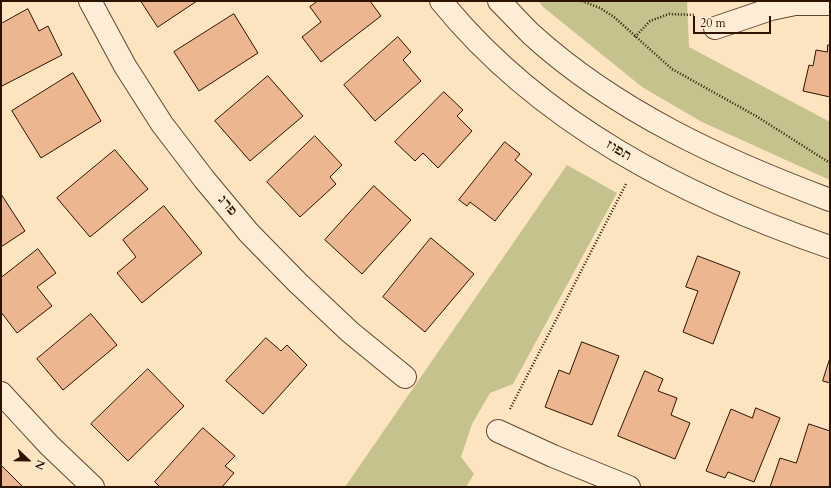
<!DOCTYPE html>
<meta charset="utf-8">
<style>
body{margin:0}
#map{position:relative;width:831px;height:488px;overflow:hidden;background:#fce4c0;font-family:Cardo,serif}
canvas{display:block}
.frame{position:absolute;inset:0;border:2px solid #2b1300;pointer-events:none}
.north{position:absolute;left:8px;top:440px;width:40px;height:40px;-webkit-text-stroke:3px #fdedd6;paint-order:stroke;rotate:112deg;font-size:11px;font-weight:700;line-height:16px;text-align:center;color:#2b1300}
.north::after{content:'';display:block;margin:auto;width:14px;height:18px;background:#2b1300;clip-path:polygon(50% 0,100% 100%,50% 72%,0 100%)}
.scale{position:absolute;left:693px;top:16px;width:78px;height:18px;box-sizing:border-box;border:2px solid #2b1300;border-top:0;padding-left:5px;font-size:12px;line-height:14px;white-space:nowrap;color:#2b1300;-webkit-text-stroke:3px #fdedd6;paint-order:stroke}
</style>
<div id="map">
<canvas width="831" height="488"></canvas>
<div class="frame"></div>
<div class="north">N</div>
<div class="scale">20 m</div>
</div>
<script>
const c = document.querySelector('canvas').getContext('2d');
c.lineJoin = 'round';
function paint(path, color) { c.fillStyle = color; c.fill(path, 'evenodd'); }
function stroke(path, color, width, dash) { c.strokeStyle = color; c.lineWidth = width; c.lineCap = dash ? 'butt' : 'round'; c.setLineDash(dash || []); c.stroke(path); }
function drawText(font, color, halo, rows, align = 'center') {
  c.font = font + ' Cardo,"Frank Ruhl Libre",serif'; c.lineWidth = 3.5; c.setLineDash([]); c.textBaseline = 'middle'; c.strokeStyle = halo; c.fillStyle = color; for (const [text, x, y, turn = 0] of rows) {
    c.save(); c.translate(x, y); c.rotate((+turn || 0) * Math.PI / 180); c.textAlign = isNaN(turn) ? turn : align; if (halo) c.strokeText(text, 0, 0); c.fillText(text, 0, 0); c.restore();
  }
}
const green = new Path2D(`
 M 539,1 L 687,1 L 689,47 L 830,122 L 830,180 L 702,122 L 642,87 L 542,6 Z
 M 567,165 L 617,193 L 513,384 L 490,393 L 472,424 L 461,457 L 474,474 L 466,487 L 345,487 Z`);
const building = new Path2D(`
 M 141,1 L 197,1 L 158,27 Z
 M 318,1 L 370,1 L 381,16 L 321,62 L 302,37 L 321,22 L 310,7 Z
 M 28,9 L 39,31 L 48,26 L 62,55 L 2,86 L 1,84 L 1,24 Z
 M 234,14 L 258,53 L 199,91 L 174,52 Z
 M 398,37 L 411,52 L 403,60 L 421,81 L 375,121 L 344,85 Z
 M 828,45 L 830,45 L 830,97 L 803,91 L 809,65 L 813,66 L 816,50 L 827,52 Z
 M 73,73 L 101,121 L 41,158 L 12,111 Z
 M 268,76 L 303,116 L 250,161 L 215,121 Z
 M 444,92 L 463,110 L 457,116 L 472,131 L 438,168 L 423,153 L 415,161 L 395,142 Z
 M 315,136 L 342,165 L 330,177 L 336,184 L 300,217 L 267,182 Z
 M 505,142 L 520,154 L 515,160 L 532,174 L 495,221 L 470,202 L 467,206 L 459,200 Z
 M 115,150 L 148,189 L 90,237 L 57,198 Z
 M 374,186 L 411,220 L 362,274 L 325,240 Z
 M 1,194 L 25,231 L 1,247 Z
 M 164,206 L 202,253 L 142,303 L 117,273 L 136,257 L 123,240 Z
 M 431,238 L 474,274 L 425,332 L 383,297 Z
 M 38,249 L 56,273 L 37,287 L 52,306 L 17,333 L 1,312 L 1,278 Z
 M 698,256 L 740,272 L 713,344 L 683,332 L 698,291 L 686,287 Z
 M 91,314 L 117,345 L 63,390 L 37,359 Z
 M 266,338 L 281,351 L 287,345 L 307,365 L 263,414 L 226,381 Z
 M 582,342 L 619,356 L 592,425 L 545,407 L 559,370 L 569,374 Z
 M 830,358 L 830,383 L 823,381 Z
 M 148,369 L 184,406 L 128,461 L 91,424 Z
 M 645,371 L 663,379 L 658,391 L 677,398 L 671,415 L 690,423 L 675,459 L 618,436 Z
 M 756,408 L 780,418 L 754,482 L 728,472 L 725,478 L 706,471 L 731,409 L 752,418 Z
 M 809,424 L 830,431 L 830,487 L 770,487 L 780,458 L 796,463 Z
 M 203,428 L 235,456 L 225,466 L 234,473 L 222,487 L 160,487 L 155,482 Z
 M 1,465 L 23,487 L 1,487 Z`);
const path = new Path2D(`
 M 582,1 L 600,8 L 614,17 L 672,69 L 756,116 L 830,163
 M 635,37 L 650,21 L 669,14 L 695,15
 M 510,409 L 626,184`);
const minor = new Path2D(`
 M 90,1 L 125,66 L 162,124 L 204,179 L 249,233 L 298,283 L 350,332 L 405,377
 M 441,1 C 540,123 684,197 830,247
 M 499,1 C 510,12 520,23 531,34 C 617,112 723,160 830,200
 M 715,28 L 771,9 L 795,4 L 830,4
 M 1,393 L 49,445 L 93,487
 M 498,431 L 553,456 L 629,487`);
const streetNames = [
 ["תפוז",618,151,31],
 ["פרג",227,206,50]
];
paint(green, '#c5c28e');
paint(building, '#ecb790');
stroke(building, '#2b1300', 1);
stroke(minor, '#5f4730', 24);
stroke(path, '#2b1300', 2.5, [1, 2]);
stroke(minor, '#fdedd6', 22);
drawText('13px', '#2b1300', '#fdedd6', streetNames);
</script>
